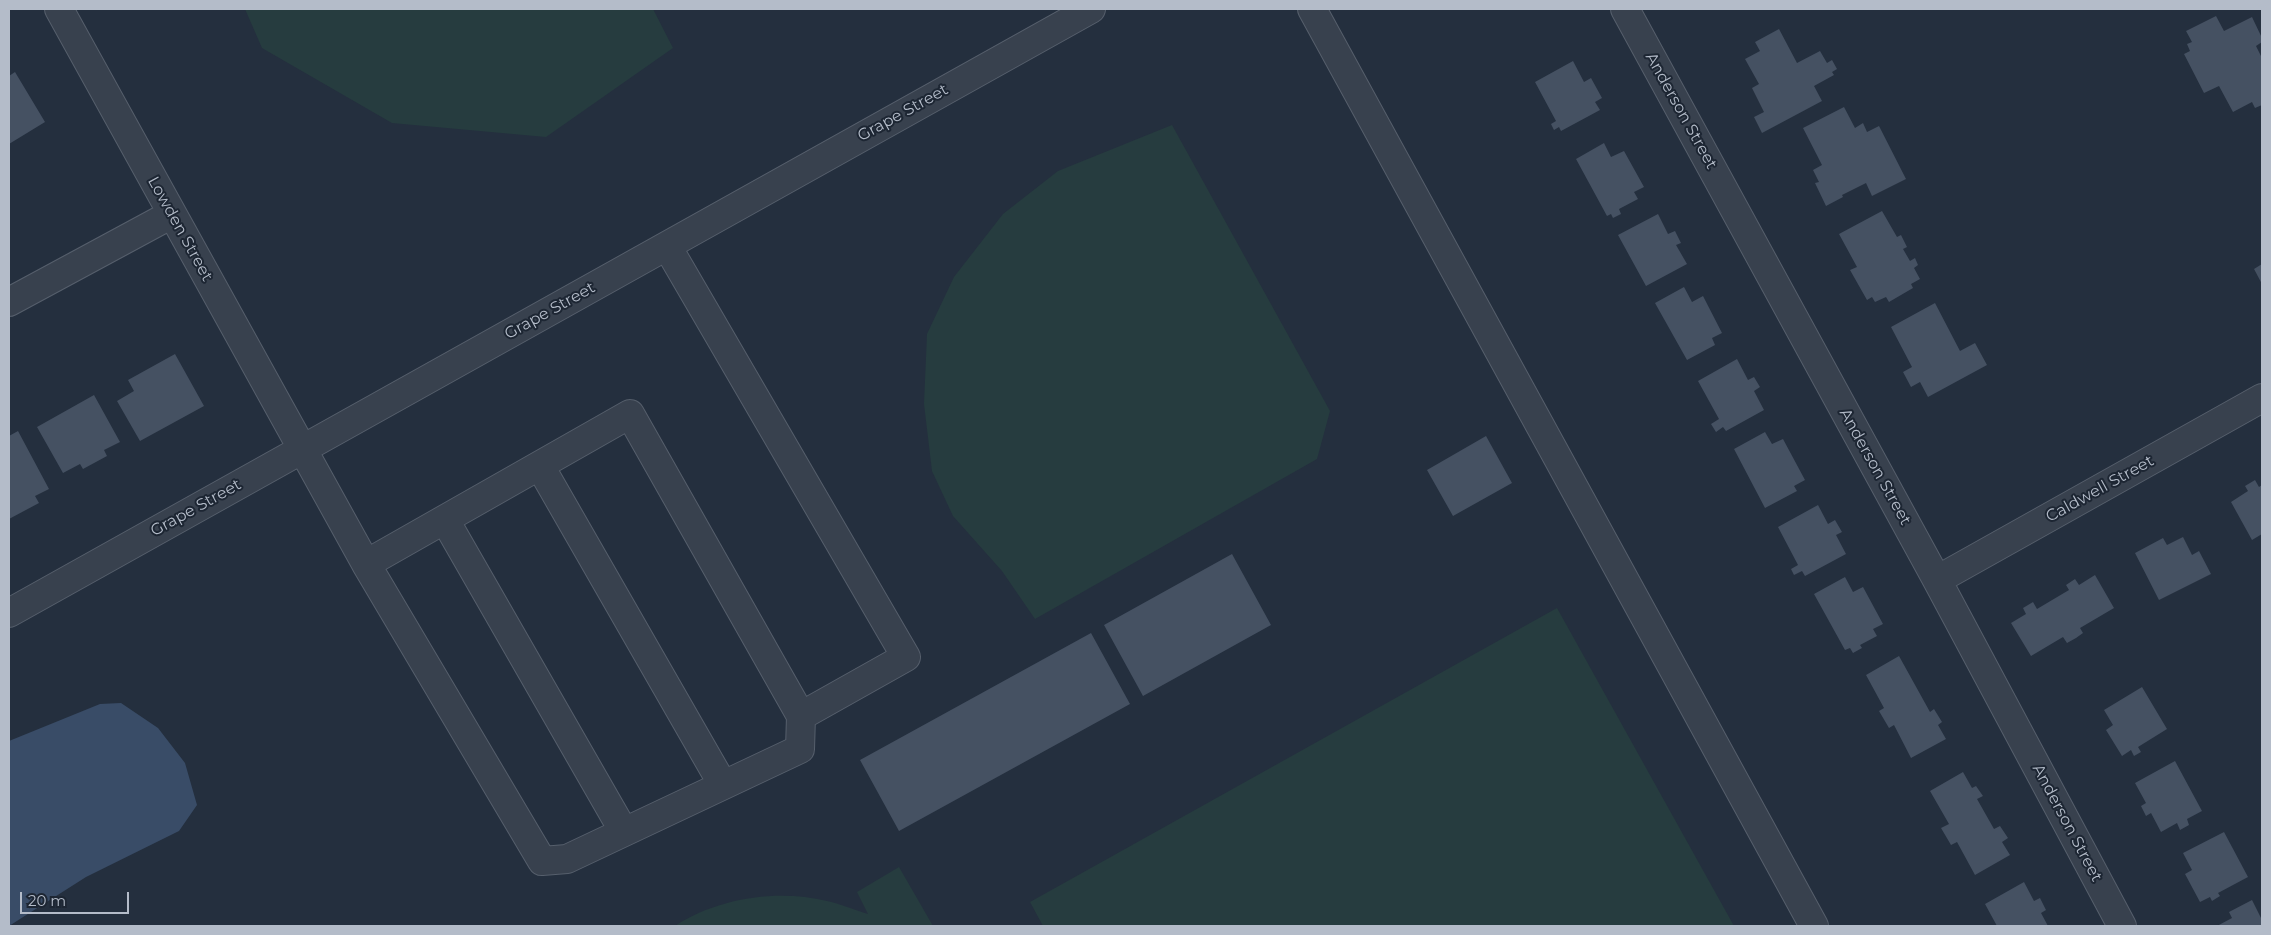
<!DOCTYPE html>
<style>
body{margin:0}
#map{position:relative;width:2271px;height:935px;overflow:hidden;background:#242f3e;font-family:Montserrat,sans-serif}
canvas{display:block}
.frame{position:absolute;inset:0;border:10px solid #b4bcc9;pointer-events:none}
.scale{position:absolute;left:20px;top:892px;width:109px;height:22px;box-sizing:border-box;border:2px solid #b4bcc9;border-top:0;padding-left:6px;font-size:15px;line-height:18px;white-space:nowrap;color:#b4bcc9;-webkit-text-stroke:4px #1d2633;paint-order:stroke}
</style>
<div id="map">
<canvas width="2271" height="935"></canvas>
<div class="frame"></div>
<div class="scale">20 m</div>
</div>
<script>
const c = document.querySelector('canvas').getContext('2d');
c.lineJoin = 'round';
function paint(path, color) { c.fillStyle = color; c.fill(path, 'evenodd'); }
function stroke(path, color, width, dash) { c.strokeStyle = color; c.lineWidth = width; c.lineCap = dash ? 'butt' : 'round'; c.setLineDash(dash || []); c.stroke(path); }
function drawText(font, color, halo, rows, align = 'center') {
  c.font = font + ' Montserrat,sans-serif'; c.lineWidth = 4; c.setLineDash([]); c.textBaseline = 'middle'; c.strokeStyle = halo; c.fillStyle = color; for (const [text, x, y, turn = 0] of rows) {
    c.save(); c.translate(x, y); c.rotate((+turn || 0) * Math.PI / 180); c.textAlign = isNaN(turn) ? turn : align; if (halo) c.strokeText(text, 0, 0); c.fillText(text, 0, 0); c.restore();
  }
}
const green = new Path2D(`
 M 245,9 L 653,9 L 673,48 L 546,137 L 392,123 L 262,48 Z
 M 1172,125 L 1330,411 L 1317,459 L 1035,619 L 1002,571 L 953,516 L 932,471 L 924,404 L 927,334 L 954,277 L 1003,214 L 1058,171 Z
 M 1557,608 L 1734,926 L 1043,926 L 1030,902 Z
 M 899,867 L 933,926 L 675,926 C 718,898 777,889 827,901 C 841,904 855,910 868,914 L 857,892 Z`);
const water = new Path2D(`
 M 121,703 L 158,728 L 185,763 L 197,805 L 179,831 L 86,877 L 9,926 L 9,741 L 100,704 Z`);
const building = new Path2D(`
 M 2216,16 L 2224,31 L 2252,17 L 2262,38 L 2262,42 L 2256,46 L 2262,58 L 2262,105 L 2255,108 L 2252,102 L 2233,112 L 2219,86 L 2204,93 L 2184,54 L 2190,51 L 2187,44 L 2192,42 L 2186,31 Z
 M 1779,29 L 1797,63 L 1820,51 L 1827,63 L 1832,60 L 1837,69 L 1832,72 L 1834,75 L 1814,86 L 1822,101 L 1762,133 L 1754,117 L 1764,112 L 1752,88 L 1759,84 L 1745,59 L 1760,51 L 1755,42 Z
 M 1573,61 L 1584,82 L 1591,78 L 1602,98 L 1595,102 L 1600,110 L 1561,131 L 1559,127 L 1554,130 L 1551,124 L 1556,121 L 1535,82 Z
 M 15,72 L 45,122 L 9,144 L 9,76 Z
 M 1844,107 L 1855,128 L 1863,123 L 1867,132 L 1879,126 L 1906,179 L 1872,196 L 1866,183 L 1842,195 L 1843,197 L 1826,206 L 1815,183 L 1819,182 L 1813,170 L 1822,165 L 1803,128 Z
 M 1604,143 L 1611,157 L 1624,151 L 1644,187 L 1634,192 L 1638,199 L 1619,209 L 1621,214 L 1613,218 L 1611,214 L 1607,216 L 1576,159 Z
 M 1882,211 L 1897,237 L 1901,235 L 1907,247 L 1903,249 L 1910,261 L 1915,258 L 1918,265 L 1914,268 L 1920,279 L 1911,284 L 1913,288 L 1889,302 L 1886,297 L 1875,302 L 1872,297 L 1867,300 L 1850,270 L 1857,267 L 1839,234 Z
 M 1658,214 L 1668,234 L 1675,231 L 1681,243 L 1676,245 L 1687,264 L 1646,286 L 1618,235 Z
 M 2262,264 L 2262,284 L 2254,269 Z
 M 1684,287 L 1692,302 L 1703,296 L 1722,333 L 1712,338 L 1715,345 L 1687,360 L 1655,303 Z
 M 1935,303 L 1960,351 L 1975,343 L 1987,365 L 1928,397 L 1920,382 L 1911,387 L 1903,372 L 1912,367 L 1891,327 Z
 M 175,354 L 204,406 L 140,441 L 117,401 L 134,391 L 128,380 Z
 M 1737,359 L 1748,380 L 1754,377 L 1760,387 L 1754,391 L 1764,410 L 1726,431 L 1723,427 L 1716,432 L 1711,424 L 1719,419 L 1698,381 Z
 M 94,395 L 120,442 L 104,450 L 107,456 L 83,469 L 80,464 L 63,473 L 37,427 Z
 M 18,431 L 49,489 L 35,496 L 39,503 L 9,519 L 9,436 Z
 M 1765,432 L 1772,444 L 1783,439 L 1805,480 L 1794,486 L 1797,491 L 1765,508 L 1734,449 Z
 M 1486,436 L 1512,483 L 1453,516 L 1427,470 Z
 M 2255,480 L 2259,487 L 2262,485 L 2262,534 L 2252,540 L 2231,502 L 2248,491 L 2245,486 Z
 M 1818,505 L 1828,524 L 1835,520 L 1842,532 L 1836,535 L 1846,554 L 1805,576 L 1802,571 L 1794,575 L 1791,569 L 1798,565 L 1778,527 Z
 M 2183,537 L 2192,555 L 2199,551 L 2211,574 L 2159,600 L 2135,553 L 2163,538 L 2167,545 Z
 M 1232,554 L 1271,625 L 1143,696 L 1104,625 Z
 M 2095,575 L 2114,608 L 2080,628 L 2083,633 L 2076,638 L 2067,643 L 2063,637 L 2031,656 L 2011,623 L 2026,614 L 2023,608 L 2033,602 L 2037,609 L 2069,590 L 2066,585 L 2075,579 L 2079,585 Z
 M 1845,577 L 1853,592 L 1863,587 L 1883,624 L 1873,629 L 1877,636 L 1860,645 L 1862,648 L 1853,653 L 1850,648 L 1845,650 L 1814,594 Z
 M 1091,633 L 1130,704 L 899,831 L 860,760 Z
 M 1899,656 L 1930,712 L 1934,709 L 1942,722 L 1938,725 L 1946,739 L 1911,758 L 1894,725 L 1889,728 L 1879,711 L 1884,708 L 1866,675 Z
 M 2142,687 L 2167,729 L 2138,747 L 2141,752 L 2134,756 L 2131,750 L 2122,756 L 2106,730 L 2113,725 L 2104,710 Z
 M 2175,761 L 2202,811 L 2187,819 L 2189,825 L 2180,830 L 2177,823 L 2161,832 L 2151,813 L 2146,816 L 2141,806 L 2146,803 L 2135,783 Z
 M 1963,772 L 1972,788 L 1976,786 L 1983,796 L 1977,799 L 1994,829 L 2000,826 L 2008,838 L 2002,842 L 2010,855 L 1975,875 L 1957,842 L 1951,845 L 1941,828 L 1949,824 L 1930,791 Z
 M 2224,832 L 2248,877 L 2218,893 L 2220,896 L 2212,901 L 2210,897 L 2200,902 L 2185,874 L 2192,870 L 2183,853 Z
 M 2024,882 L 2034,901 L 2040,898 L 2046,910 L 2041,913 L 2048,926 L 1997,926 L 1985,904 Z
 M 2252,900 L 2262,920 L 2262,926 L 2217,926 L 2232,918 L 2229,912 Z`);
const minor = new Path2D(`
 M 59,9 L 366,564 L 542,861 L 567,859 L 800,749 L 801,716 L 906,657 L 667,246
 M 1312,9 L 1814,926
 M 1625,9 L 1937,580 L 2122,926
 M 9,302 L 172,214
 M 540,466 L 723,785
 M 445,520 L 624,832
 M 366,564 L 630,414 L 801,716
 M 1937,580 L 2262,398
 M 9,613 L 1091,9`);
const streetNames = [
 ["Anderson Street",1681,111,61],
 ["Grape Street",903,113,-29],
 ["Lowden Street",180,229,61],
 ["Grape Street",550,311,-29],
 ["Anderson Street",1875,467,61],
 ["Caldwell Street",2100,489,-29],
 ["Grape Street",196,508,-29],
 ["Anderson Street",2067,823,62]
];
paint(green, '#263c3f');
paint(water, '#394c67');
paint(building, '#455162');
stroke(minor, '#565f6c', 30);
stroke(minor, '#38414e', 28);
drawText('16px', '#b4bcc9', '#1d2633', streetNames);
</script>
